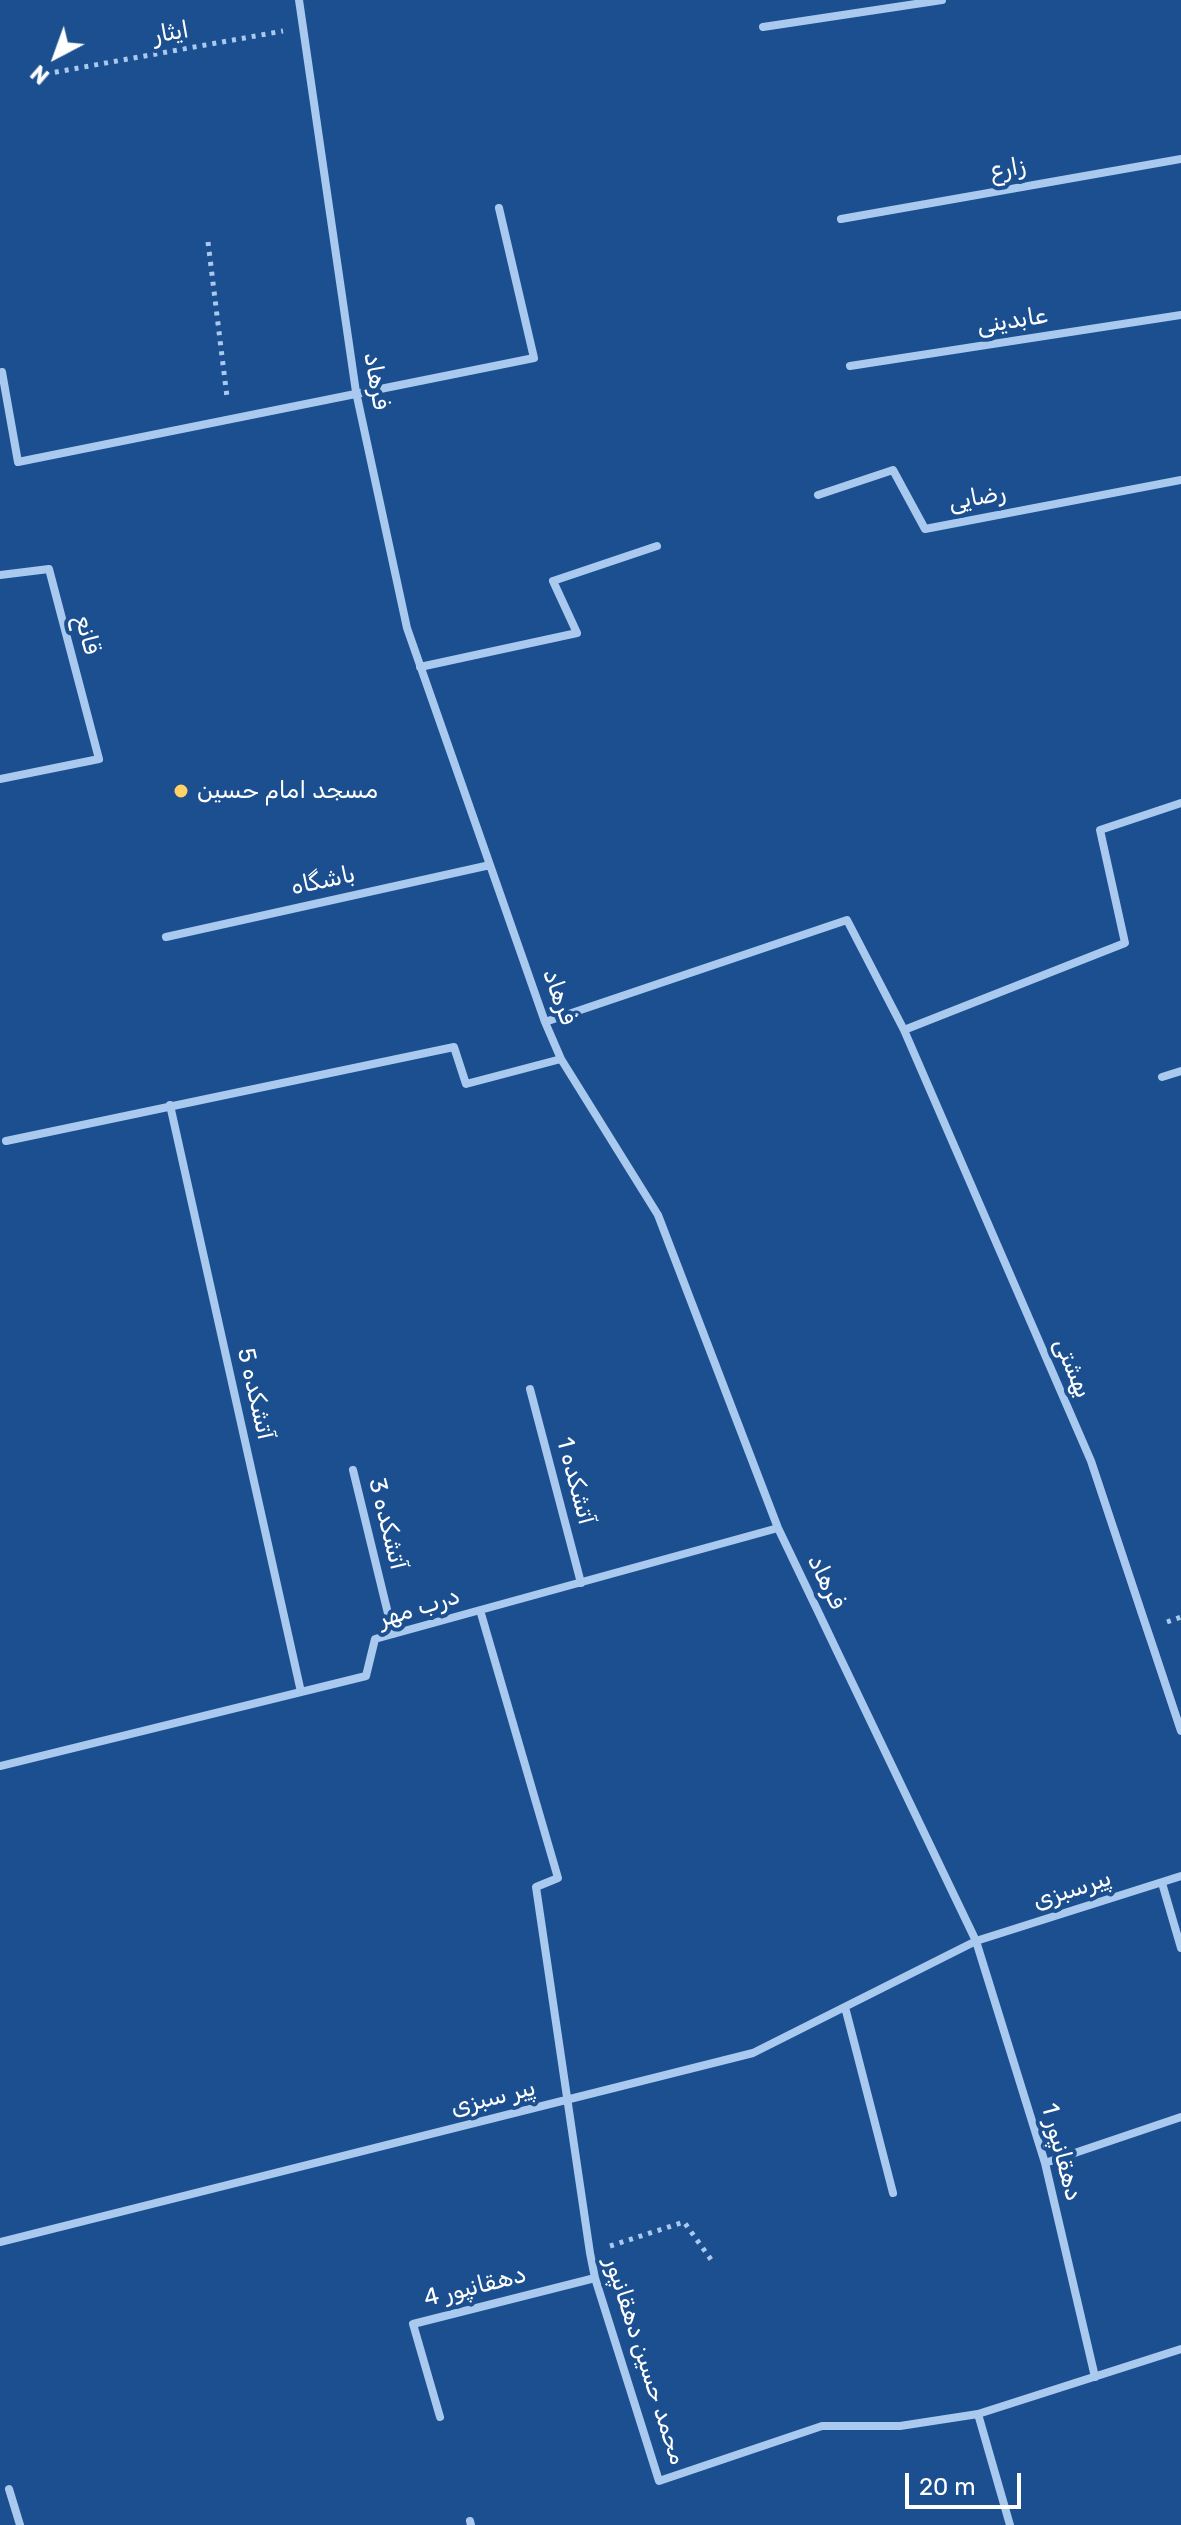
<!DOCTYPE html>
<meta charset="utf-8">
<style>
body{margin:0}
#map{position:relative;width:1181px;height:2525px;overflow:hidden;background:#1b4f8f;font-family:Rubik,sans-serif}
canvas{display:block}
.north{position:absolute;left:16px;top:16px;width:80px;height:80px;-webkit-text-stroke:6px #1b4f8f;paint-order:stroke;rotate:221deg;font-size:22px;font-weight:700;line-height:32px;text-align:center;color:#fff}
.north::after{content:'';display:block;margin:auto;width:28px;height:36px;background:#fff;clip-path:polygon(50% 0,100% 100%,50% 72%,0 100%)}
.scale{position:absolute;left:905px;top:2473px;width:116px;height:36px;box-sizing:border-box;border:4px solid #fff;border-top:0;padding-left:10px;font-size:24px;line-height:28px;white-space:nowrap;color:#fff;-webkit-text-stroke:6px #1b4f8f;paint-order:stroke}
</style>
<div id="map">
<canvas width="1181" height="2525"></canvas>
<div class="north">N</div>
<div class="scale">20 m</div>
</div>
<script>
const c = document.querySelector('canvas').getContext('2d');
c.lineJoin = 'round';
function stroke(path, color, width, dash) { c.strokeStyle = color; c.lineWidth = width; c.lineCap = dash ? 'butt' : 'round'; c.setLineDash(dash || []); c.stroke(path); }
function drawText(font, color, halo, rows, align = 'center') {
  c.font = font + ' Rubik,"Noto Sans Arabic",sans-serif'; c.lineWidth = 8; c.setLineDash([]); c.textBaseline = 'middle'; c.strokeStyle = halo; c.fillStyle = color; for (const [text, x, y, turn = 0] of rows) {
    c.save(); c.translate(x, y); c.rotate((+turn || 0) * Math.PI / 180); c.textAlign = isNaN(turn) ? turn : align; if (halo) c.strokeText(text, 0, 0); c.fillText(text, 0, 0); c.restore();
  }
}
const path = new Path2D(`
 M 45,74 L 283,31
 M 208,242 L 227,397
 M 1167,1622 L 1181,1617
 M 610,2246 L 684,2222 L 712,2261`);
const minor = new Path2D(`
 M 299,0 L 356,392 L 407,628 L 545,1022 L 561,1059 L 658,1215 L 778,1528 L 976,1941 L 1045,2163 L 1095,2377
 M 763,27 L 942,0
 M 841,219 L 1181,159
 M 850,366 L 1181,315
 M 2,372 L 18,462 L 534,358 L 499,208
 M 818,495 L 893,470 L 925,529 L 1181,480
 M 0,575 L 49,569 L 99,759 L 0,779
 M 420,667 L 577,633 L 553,581 L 657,546
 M 166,937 L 490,865
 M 545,1022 L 847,920 L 904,1030 L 1091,1461 L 1181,1731
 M 904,1030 L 1125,943 L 1100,830 L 1181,803
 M 1162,1077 L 1181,1071
 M 170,1105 L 301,1692
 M 6,1141 L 454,1047 L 466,1084 L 561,1059
 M 530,1389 L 581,1583
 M 353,1470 L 393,1634
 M 480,1610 L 558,1878 L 536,1887 L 590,2253 L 595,2278 L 659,2481 L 822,2426 L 900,2426 L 978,2414 L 1181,2349
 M 0,1766 L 366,1676 L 375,1639 L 778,1528
 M 1162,1883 L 1181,1948
 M 845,2007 L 893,2193
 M 1045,2163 L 1181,2117
 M 0,2242 L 753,2053 L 976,1941 L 1181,1876
 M 978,2414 L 1010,2525
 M 440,2417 L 413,2324 L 595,2278
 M 9,2489 L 20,2525
 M 470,2521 L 471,2525`);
const markers = [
 [181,791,8,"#ffd166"]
];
const streetNames = [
 ["ایثار",171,33,-10],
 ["زارع",1008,169,-10],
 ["عابدینی",1012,321,-9],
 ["فرهاد",376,381,80],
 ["رضایی",977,498,-11],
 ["قانع",87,635,75],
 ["باشگاه",323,881,-12],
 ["فرهاد",559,997,70],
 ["بهشتی",1072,1368,67],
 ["آتشکده 5",255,1394,77],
 ["آتشکده 1",575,1481,75],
 ["آتشکده 3",387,1524,76],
 ["فرهاد",826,1582,64],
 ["درب مهر",419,1608,-17],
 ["پیرسبزی",1072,1890,-18],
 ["پیر سبزی",493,2098,-14],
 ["دهقانپور 1",1061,2152,75],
 ["دهقانپور 4",475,2287,-14],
 ["محمد حسین دهقانپور",645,2361,72]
];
const poiNames = [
 ["مسجد امام حسین",197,791]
];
stroke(path, '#a9c9ee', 5, [4, 6]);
stroke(minor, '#a9c9ee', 8);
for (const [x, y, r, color] of markers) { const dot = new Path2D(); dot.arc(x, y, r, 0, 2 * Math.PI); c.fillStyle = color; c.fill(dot); stroke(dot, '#1b4f8f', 3); }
drawText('24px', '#fff', '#1b4f8f', streetNames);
drawText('24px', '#fff', '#1b4f8f', poiNames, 'left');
</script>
